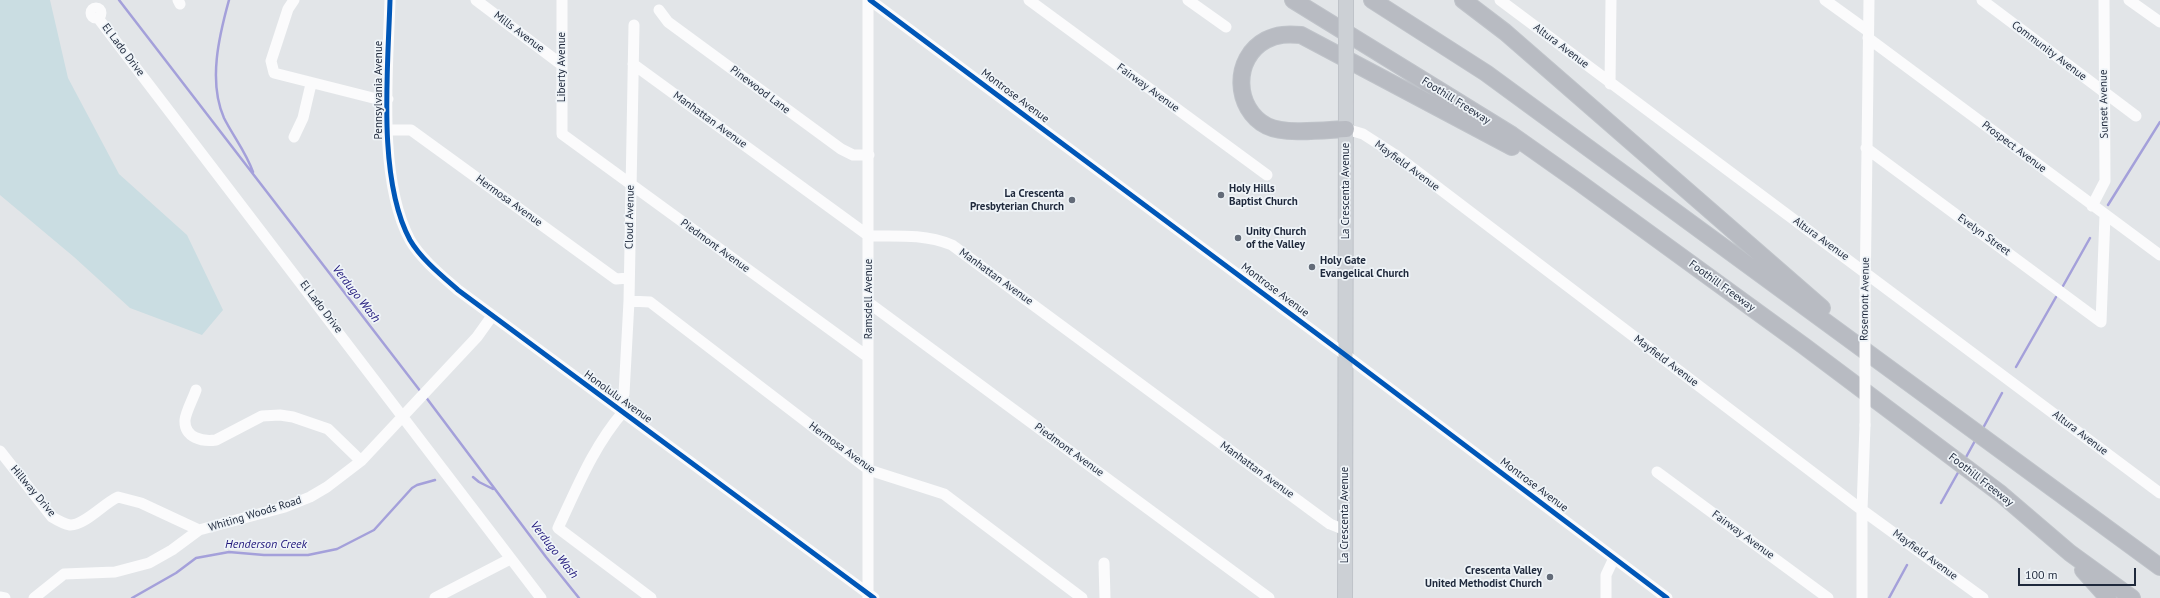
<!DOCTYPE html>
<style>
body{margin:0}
#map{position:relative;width:2160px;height:598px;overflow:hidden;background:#e2e5e8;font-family:"PT Sans",sans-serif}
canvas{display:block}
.scale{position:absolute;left:2018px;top:568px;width:118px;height:18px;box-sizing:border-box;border:2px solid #1f293c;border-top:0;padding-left:5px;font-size:12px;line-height:14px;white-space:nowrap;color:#1f293c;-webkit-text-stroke:3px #eff4f8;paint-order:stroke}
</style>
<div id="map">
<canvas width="2160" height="598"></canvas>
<div class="scale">100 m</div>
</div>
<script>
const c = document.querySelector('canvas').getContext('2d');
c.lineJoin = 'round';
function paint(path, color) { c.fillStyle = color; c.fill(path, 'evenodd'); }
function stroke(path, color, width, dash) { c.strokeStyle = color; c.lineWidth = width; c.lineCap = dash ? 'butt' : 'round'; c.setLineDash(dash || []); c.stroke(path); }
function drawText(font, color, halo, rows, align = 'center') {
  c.font = font + ' "PT Sans",sans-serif'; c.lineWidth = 3.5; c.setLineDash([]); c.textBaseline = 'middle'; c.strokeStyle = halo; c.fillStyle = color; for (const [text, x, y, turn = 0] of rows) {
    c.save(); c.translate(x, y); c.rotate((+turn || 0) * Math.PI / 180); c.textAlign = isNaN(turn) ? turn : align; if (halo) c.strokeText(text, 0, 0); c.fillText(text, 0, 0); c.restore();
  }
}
const green = new Path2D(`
 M 0,0 L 50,0 L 68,78 L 119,174 L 187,235 L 223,310 L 202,335 L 130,308 L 74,257 L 0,195 Z`);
const stream = new Path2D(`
 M 119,0 L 421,392
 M 229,0 C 219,36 208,82 224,118 C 233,136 246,152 253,172
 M 2108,205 L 2160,122
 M 2063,286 L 2090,238
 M 2016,367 L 2056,297
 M 425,396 L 546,557 L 579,598
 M 1982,430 L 2002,393
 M 1965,459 L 1976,439
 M 473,477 L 479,482 L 493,489
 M 1941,503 L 1960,469
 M 132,598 L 176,573 L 196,558 L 229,552 L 264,555 L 308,555 L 337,549 L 374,530 L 412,488 L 417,485 L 435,480
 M 1889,598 L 1907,565`);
const minor = new Path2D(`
 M 178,0 L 180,4
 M 294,0 L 288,9 L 271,61 L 274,73 L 373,98 L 388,99
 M 390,0 C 388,69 377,179 410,240 C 421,259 442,276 458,290 L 874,598
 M 476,0 L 562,65
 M 562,0 L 562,134 L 868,357
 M 868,0 L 868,597
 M 870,0 L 1344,354 L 1667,598
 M 1029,0 L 1267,175
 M 1188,0 L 1226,27
 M 1500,0 L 2160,493
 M 1825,0 L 1868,31
 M 1982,0 L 2136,116
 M 2129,0 L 2160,22
 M91 13a5 5 0 1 1 10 0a5 5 0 1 1-10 0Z
 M 659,10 L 668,22 L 841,149 L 853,155 L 869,155
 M 98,18 L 541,598
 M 1868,38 L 2160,255
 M 633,64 L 869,236 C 898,236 925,234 952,245 L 1315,513 L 1330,524 L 1345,530
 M 1610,84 L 1611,0
 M 1346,129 L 1363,134 L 1394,154 L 1862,510 L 1983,598
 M 388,130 L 411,130 L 616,279 L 629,278
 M 294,137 L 303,118 L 311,84
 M 1866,148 L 2101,322
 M 2092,206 L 2105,181 L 2104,0
 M 1865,300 L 1869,0
 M 629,301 L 650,302 L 869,470 L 944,494 L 1082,598
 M 869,303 L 1269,598
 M 2101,322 L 2105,215
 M 196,390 C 193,399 186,411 185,420 C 184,438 203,442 216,440 L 262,416 L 280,415 L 293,417 L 328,429 L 361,461
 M 615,406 L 624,394 L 629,301 L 634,25
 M 623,412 C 593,447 577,488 558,528 L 651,598
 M 0,451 L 52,517 C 57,520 64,524 70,525 C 84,526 104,503 118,497 L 141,503 L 199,530
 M 1657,472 L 1828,598
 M 1104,563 L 1105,598
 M 0,597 L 5,598
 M 34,598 L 64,574 L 115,572 L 149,563 L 172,550 L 199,530 L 285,507 L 310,497 L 327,487 L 361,461 L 477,337 L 492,316
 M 435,598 L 510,559
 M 1606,598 L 1606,575 L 1614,558
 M 1862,598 L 1862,510 L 1865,425`);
const major = new Path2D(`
 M 1345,598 L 1346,93`);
const highway = new Path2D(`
 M 1293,0 L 1512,135 L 1580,183 L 1804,346 L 2001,494 L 2070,553 L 2132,598
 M 1372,0 L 1486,73 L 2160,567
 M 1463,0 L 1505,32 L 1822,308
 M 1346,129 C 1325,130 1285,135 1267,126 C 1234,109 1232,58 1266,40 C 1277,34 1288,34 1301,35 L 1512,147
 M 2083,570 L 2108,598`);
const minorBridge = new Path2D(`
 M 1865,300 L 1865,425`);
const majorBridge = new Path2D(`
 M 1346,0 L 1346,93`);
const cycleway = new Path2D(`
 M 390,0 C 388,69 377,179 410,240 C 421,259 442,276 458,290 L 874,598
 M 870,0 L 1344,354 L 1667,598`);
const markers = [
 [1221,195,4,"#636b78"],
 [1072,200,4,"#636b78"],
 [1238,238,4,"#636b78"],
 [1312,267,4,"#636b78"],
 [1550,577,4,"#636b78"]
];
const streetNames = [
 ["Mills Avenue",519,32,37],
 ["Altura Avenue",1561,46,37],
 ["El Lado Drive",123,50,53],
 ["Community Avenue",2049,51,37],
 ["Liberty Avenue",562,67,-90],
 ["Fairway Avenue",1148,88,36],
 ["Pennsylvania Avenue",379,90,-90],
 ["Pinewood Lane",760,90,37],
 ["Montrose Avenue",1015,96,37],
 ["Foothill Freeway",1456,101,32],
 ["Sunset Avenue",2104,104,-91],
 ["Manhattan Avenue",710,120,36],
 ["Prospect Avenue",2014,147,37],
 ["Mayfield Avenue",1407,166,36],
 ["La Crescenta Avenue",1346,191,-90],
 ["Hermosa Avenue",509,201,36],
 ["Cloud Avenue",630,217,-89],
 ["Evelyn Street",1984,235,36],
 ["Altura Avenue",1821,239,36],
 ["Piedmont Avenue",715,246,36],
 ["Manhattan Avenue",996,277,36],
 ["Foothill Freeway",1722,286,36],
 ["Montrose Avenue",1275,290,37],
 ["Ramsdell Avenue",869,299,-90],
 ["Rosemont Avenue",1865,299,-89],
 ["El Lado Drive",321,307,53],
 ["Mayfield Avenue",1666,361,37],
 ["Honolulu Avenue",618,397,36],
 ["Altura Avenue",2080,433,37],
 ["Hermosa Avenue",842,448,36],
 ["Piedmont Avenue",1069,450,36],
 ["Manhattan Avenue",1257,470,36],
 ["Foothill Freeway",1981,480,38],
 ["Montrose Avenue",1534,485,37],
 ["Hillway Drive",33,491,50],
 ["Whiting Woods Road",255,514,-17],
 ["La Crescenta Avenue",1345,515,-90],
 ["Fairway Avenue",1743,535,36],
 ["Mayfield Avenue",1925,555,36]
];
const poiNames = [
 ["Holy Hills",1229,189],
 ["Baptist Church",1229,202],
 ["La Crescenta",1064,194,"right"],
 ["Presbyterian Church",1064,207,"right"],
 ["Unity Church",1246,232],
 ["of the Valley",1246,245],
 ["Holy Gate",1320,261],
 ["Evangelical Church",1320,274],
 ["Crescenta Valley",1542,571,"right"],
 ["United Methodist Church",1542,584,"right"]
];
const waterNames = [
 ["Verdugo Wash",356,294,52],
 ["Henderson Creek",266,545],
 ["Verdugo Wash",554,550,52]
];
paint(green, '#cadde2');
stroke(stream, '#a4a0da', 2.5);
stroke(major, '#bfc3c9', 16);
stroke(highway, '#bfc3c9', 18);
stroke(minor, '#fbfbfc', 11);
stroke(major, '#ccd0d5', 14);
stroke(highway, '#b8bbc2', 16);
stroke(majorBridge, '#bfc3c9', 16, []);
stroke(minorBridge, '#fbfbfc', 11);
stroke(majorBridge, '#ccd0d5', 14);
stroke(cycleway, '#0057b8', 5);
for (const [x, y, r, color] of markers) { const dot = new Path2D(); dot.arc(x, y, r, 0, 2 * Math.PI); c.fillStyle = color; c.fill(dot); stroke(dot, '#eff4f8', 1.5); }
drawText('11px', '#1f293c', '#eff4f8', streetNames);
drawText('bold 11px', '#1f293c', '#eff4f8', poiNames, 'left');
drawText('italic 12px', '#1f167b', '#eff4f8', waterNames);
</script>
